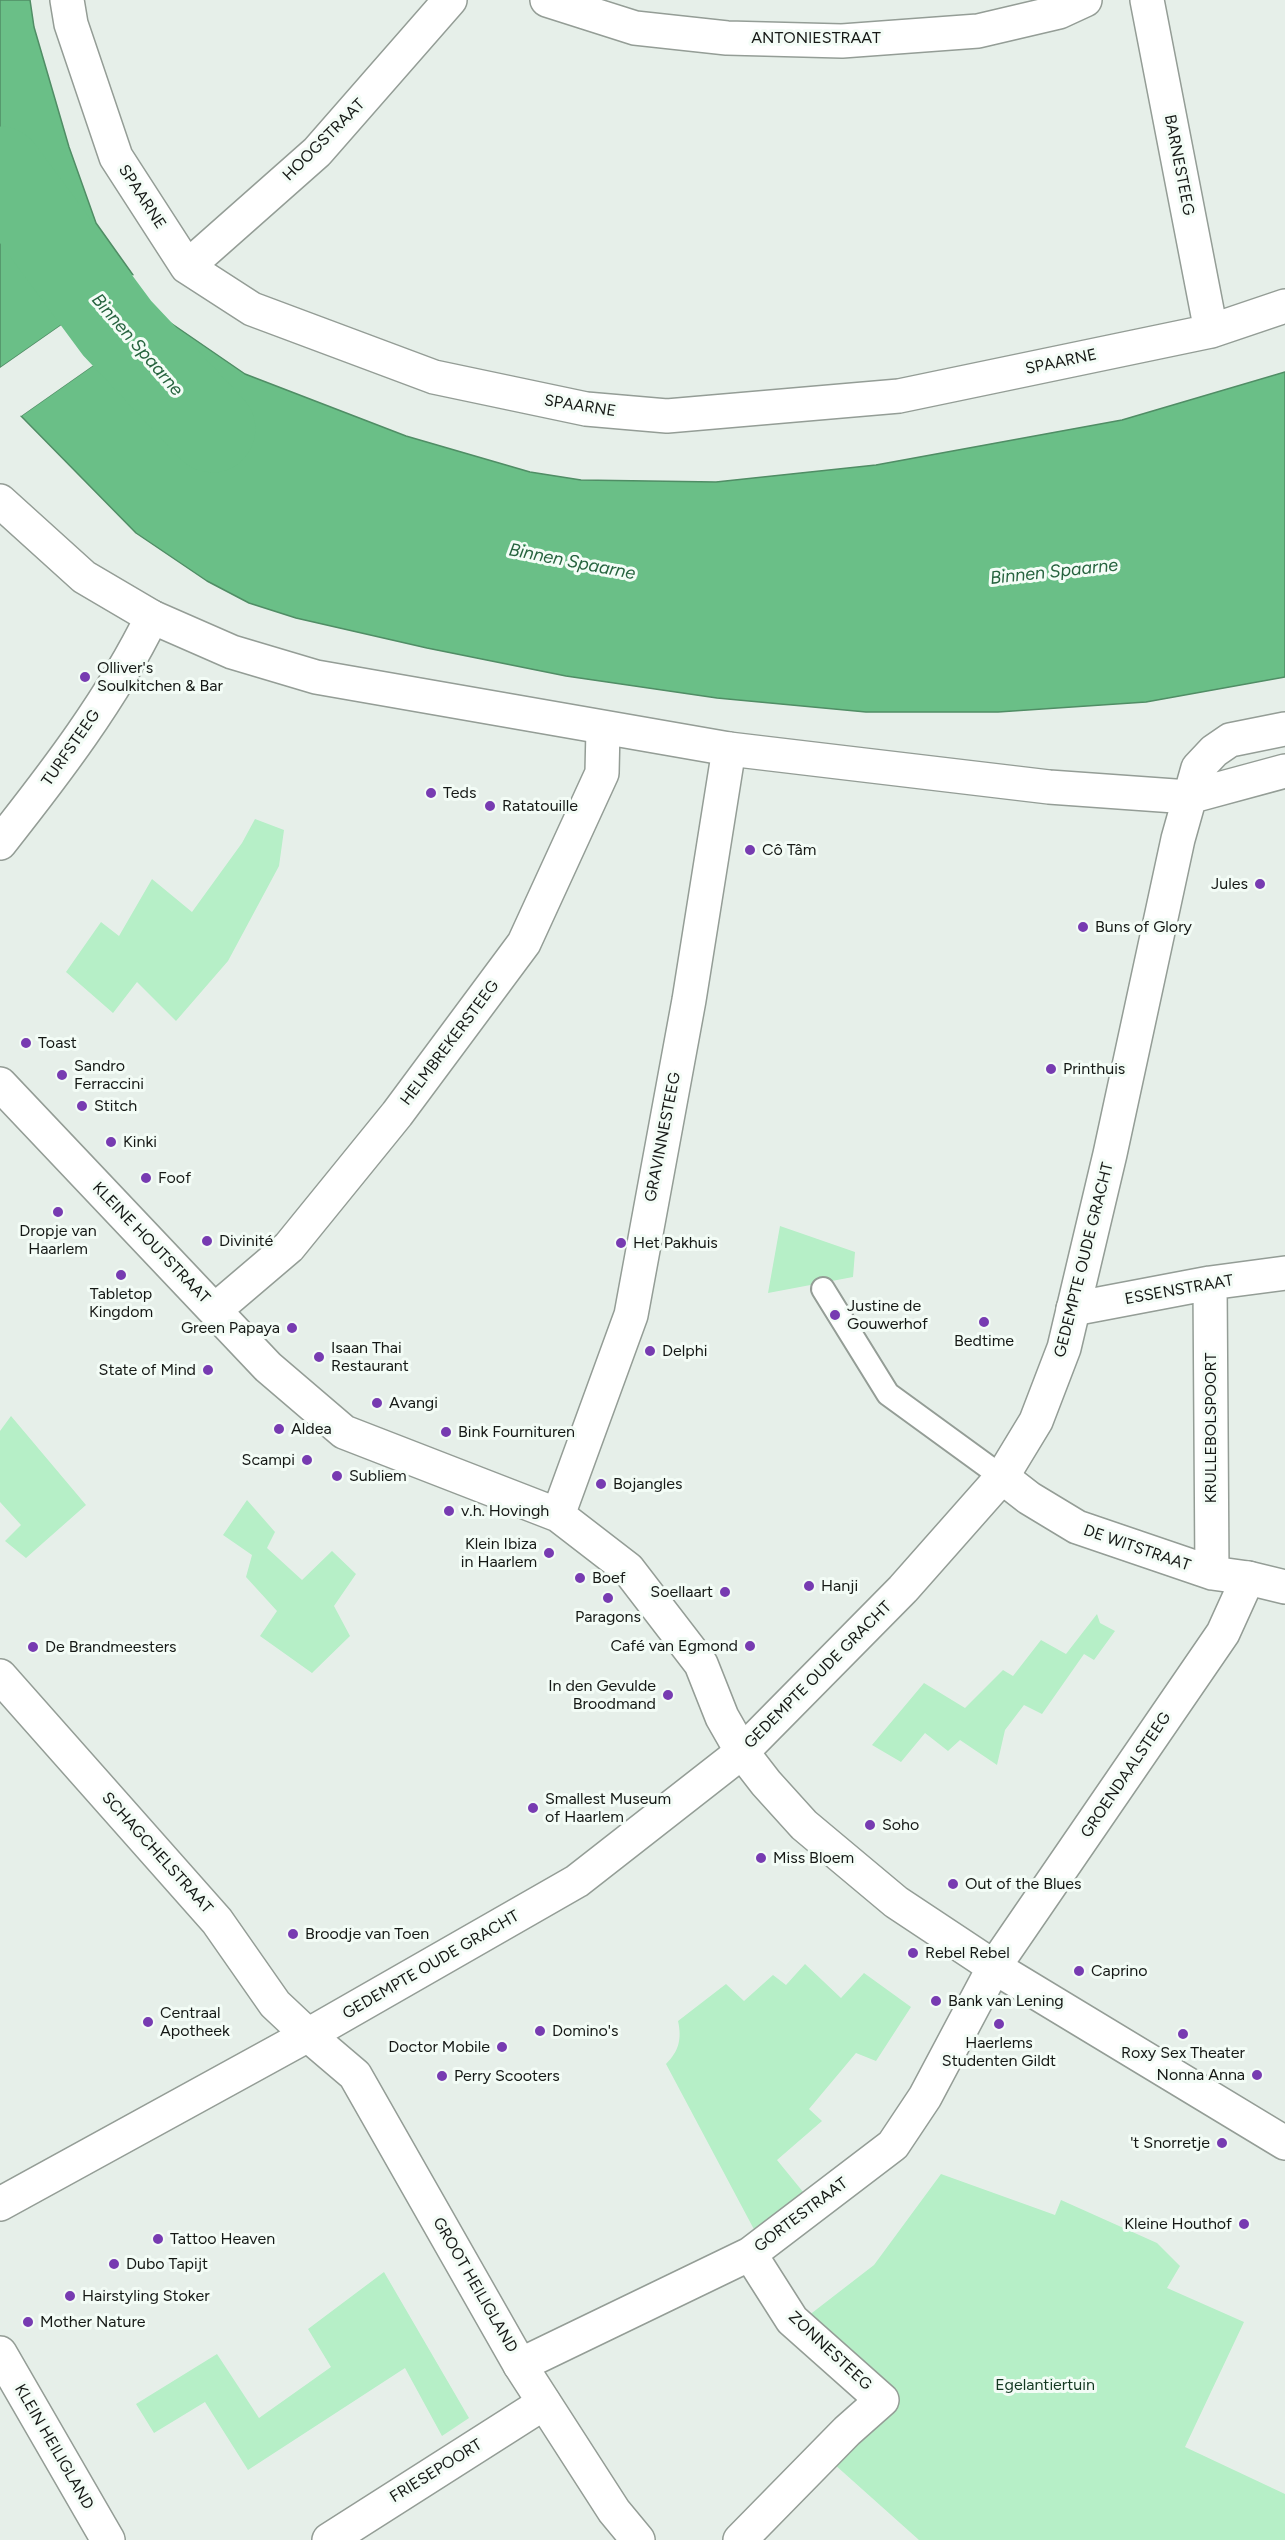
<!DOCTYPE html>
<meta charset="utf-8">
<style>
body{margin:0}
canvas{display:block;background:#e6efe9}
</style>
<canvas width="1285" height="2540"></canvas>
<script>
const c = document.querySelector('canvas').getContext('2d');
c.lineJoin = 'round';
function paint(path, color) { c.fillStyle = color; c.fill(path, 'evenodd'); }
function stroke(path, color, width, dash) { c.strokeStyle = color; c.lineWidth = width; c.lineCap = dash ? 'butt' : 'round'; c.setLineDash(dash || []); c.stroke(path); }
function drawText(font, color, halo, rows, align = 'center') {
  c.font = font + ' Figtree,sans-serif'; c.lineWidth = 6; c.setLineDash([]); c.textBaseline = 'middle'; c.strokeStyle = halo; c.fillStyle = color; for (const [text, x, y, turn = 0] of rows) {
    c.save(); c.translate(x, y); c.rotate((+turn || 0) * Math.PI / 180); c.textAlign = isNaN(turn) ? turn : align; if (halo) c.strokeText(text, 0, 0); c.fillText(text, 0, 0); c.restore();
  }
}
const green = new Path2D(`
 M 255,819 L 284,830 L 279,866 L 228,961 L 176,1021 L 137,982 L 113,1013 L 66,972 L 101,922 L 119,936 L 152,879 L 192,912 L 242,843 Z
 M 780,1226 L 855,1252 L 853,1277 L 768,1293 Z
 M 11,1416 L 86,1505 L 26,1558 L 5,1541 L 21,1525 L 0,1502 L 0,1431 Z
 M 247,1500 L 275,1532 L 267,1548 L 302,1580 L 332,1551 L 356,1574 L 334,1606 L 350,1636 L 312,1673 L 260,1636 L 277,1611 L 246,1577 L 252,1555 L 223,1535 Z
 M 1097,1614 L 1100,1623 L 1115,1631 L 1094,1660 L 1084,1654 L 1042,1714 L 1024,1705 L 1005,1730 L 997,1765 L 960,1740 L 948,1751 L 925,1733 L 901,1762 L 872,1745 L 924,1683 L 965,1708 L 1003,1670 L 1013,1676 L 1041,1640 L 1066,1654 Z
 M 805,1964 L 841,1998 L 864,1973 L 911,2007 L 876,2061 L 856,2053 L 809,2109 L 822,2121 L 777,2160 L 808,2198 L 757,2235 L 666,2064 C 679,2051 682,2039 678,2021 L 726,1984 L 744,2001 L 773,1975 L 786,1985 Z
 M 941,2174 L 1055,2215 L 1061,2200 L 1157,2243 L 1180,2266 L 1167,2288 L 1244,2322 L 1185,2447 L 1285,2494 L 1285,2540 L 919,2540 L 834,2464 L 892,2402 L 808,2316 L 874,2265 Z
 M 384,2272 L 469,2418 L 442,2436 L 405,2368 L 248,2470 L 205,2402 L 154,2433 L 136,2404 L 217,2354 L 259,2418 L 331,2367 L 308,2329 Z`);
const water = new Path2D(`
 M 0,0 L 30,0 L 34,27 L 69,147 L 96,223 L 133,275 L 0,368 Z
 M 162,317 L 245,374 L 406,436 L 530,472 L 581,480 L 716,482 L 876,465 L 1122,420 L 1285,372 L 1285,677 L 1146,702 L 998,712 L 866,712 L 717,698 L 566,676 L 427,648 L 296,618 L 249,603 L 207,581 L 136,533 L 21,416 Z`);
const pier = new Path2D(`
 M 133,275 L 135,278 L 0,371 L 0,368 Z
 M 161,315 L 162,317 L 21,416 L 19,414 Z`);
const river = new Path2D(`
 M 0,170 L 117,328 L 212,429`);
const service = new Path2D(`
 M 823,1289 L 888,1394 L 1002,1477`);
const pedestrian = new Path2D(`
 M 0,843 C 56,772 112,699 152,617
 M 0,1084 L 268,1367 L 344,1432 L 558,1515 L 628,1569 L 701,1664 L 722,1717 L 742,1752 L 766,1783 L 804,1825 L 896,1902 L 994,1967 L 1285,2143
 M 1210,1283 L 1212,1573
 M 1073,1309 L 1210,1283 L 1285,1273
 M 215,1310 L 289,1247 L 397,1114 L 524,943 L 602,773 L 603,729
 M 558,1515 L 631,1315 L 689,1000 L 729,749
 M 0,1676 L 217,1921 L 275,2004 L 308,2035
 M 520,2365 L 750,2254 L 893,2145 L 925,2097 L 994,1967 L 1223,1633 L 1248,1578 L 1212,1573 L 1077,1527 L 1029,1498 L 1002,1477
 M 329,2540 L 544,2403
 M 740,2540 L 847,2431 L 882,2400 L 792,2320 L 750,2254`);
const minor = new Path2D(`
 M 67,0 L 71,24 L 116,157 L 187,267 L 252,309 L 434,377 L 586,409 L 667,416 L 899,396 L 1211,331 L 1285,306
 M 547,0 L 635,28 L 727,38 L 842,41 L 978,31 L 1059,12 L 1085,0
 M 1147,0 L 1211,331
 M 187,267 L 317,152 L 450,0
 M 0,501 L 84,577 L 152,617 L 232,652 L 316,677 L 729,749 L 1049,787 L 1189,797
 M 1248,1578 L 1285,1587
 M 308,2035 L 355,2075 L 520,2365 L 614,2511 L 638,2540
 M 0,2353 L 108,2540`);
const tertiary = new Path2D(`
 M 1189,797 L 1285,771
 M 0,2204 L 308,2035 L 577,1881 L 742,1752 L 903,1589 L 1002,1477 L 1036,1421 L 1064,1348 L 1110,1154 L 1178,839 L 1198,768 L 1214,751 L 1230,740 L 1285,729`);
const markers = [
 [85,677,6,"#773bb1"],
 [431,793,6,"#773bb1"],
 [490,806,6,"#773bb1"],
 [750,850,6,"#773bb1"],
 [1260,884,6,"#773bb1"],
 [1083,927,6,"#773bb1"],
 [26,1043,6,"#773bb1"],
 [1051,1069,6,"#773bb1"],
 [62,1075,6,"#773bb1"],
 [82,1106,6,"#773bb1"],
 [111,1142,6,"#773bb1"],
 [146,1178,6,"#773bb1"],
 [58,1212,6,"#773bb1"],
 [207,1241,6,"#773bb1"],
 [621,1243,6,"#773bb1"],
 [121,1275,6,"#773bb1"],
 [835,1315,6,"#773bb1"],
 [984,1322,6,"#773bb1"],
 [292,1328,6,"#773bb1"],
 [650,1351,6,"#773bb1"],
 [319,1357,6,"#773bb1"],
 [208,1370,6,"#773bb1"],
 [377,1403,6,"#773bb1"],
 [279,1429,6,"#773bb1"],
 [446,1432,6,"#773bb1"],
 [307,1460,6,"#773bb1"],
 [337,1476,6,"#773bb1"],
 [601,1484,6,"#773bb1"],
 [449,1511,6,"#773bb1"],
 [549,1553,6,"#773bb1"],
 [580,1578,6,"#773bb1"],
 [809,1586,6,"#773bb1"],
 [725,1592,6,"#773bb1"],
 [608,1598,6,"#773bb1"],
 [750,1646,6,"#773bb1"],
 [33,1647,6,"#773bb1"],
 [668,1695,6,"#773bb1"],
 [533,1808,6,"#773bb1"],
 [870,1825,6,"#773bb1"],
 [761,1858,6,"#773bb1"],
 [953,1884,6,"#773bb1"],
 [293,1934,6,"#773bb1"],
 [913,1953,6,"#773bb1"],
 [1079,1971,6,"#773bb1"],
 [936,2001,6,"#773bb1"],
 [148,2022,6,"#773bb1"],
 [999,2024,6,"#773bb1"],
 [540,2031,6,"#773bb1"],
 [1183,2034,6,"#773bb1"],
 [502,2047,6,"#773bb1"],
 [1257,2075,6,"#773bb1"],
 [442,2076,6,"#773bb1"],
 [1222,2143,6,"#773bb1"],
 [1244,2224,6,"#773bb1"],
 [158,2239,6,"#773bb1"],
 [114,2264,6,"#773bb1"],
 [70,2296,6,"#773bb1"],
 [28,2322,6,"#773bb1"]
];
const streetNames = [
 ["ANTONIESTRAAT",816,38],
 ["HOOGSTRAAT",324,140,-45],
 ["BARNESTEEG",1179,165,79],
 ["SPAARNE",142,197,57],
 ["SPAARNE",1061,362,-12],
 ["SPAARNE",580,406,9],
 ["TURFSTEEG",71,748,-55],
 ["HELMBREKERSTEEG",450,1043,-53],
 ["GRAVINNESTEEG",663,1137,-79],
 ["KLEINE HOUTSTRAAT",151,1243,46],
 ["GEDEMPTE OUDE GRACHT",1084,1260,-76],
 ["ESSENSTRAAT",1179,1290,-10],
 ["KRULLEBOLSPOORT",1211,1428,-90],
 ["DE WITSTRAAT",1137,1548,19],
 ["GEDEMPTE OUDE GRACHT",818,1675,-45],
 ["GROENDAALSTEEG",1126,1775,-56],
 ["SCHAGCHELSTRAAT",157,1853,48],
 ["GEDEMPTE OUDE GRACHT",431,1965,-30],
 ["GORTESTRAAT",801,2215,-37],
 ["GROOT HEILIGLAND",475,2285,60],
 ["ZONNESTEEG",830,2351,43],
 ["KLEIN HEILIGLAND",54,2447,60],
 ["FRIESEPOORT",436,2471,-32]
];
const poiNames = [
 ["Olliver's",97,668],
 ["Soulkitchen & Bar",97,686],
 ["Teds",443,793],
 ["Ratatouille",502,806],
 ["Cô Tâm",762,850],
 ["Jules",1248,884,"right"],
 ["Buns of Glory",1095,927],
 ["Toast",38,1043],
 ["Sandro",74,1066],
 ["Ferraccini",74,1084],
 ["Printhuis",1063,1069],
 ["Stitch",94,1106],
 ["Kinki",123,1142],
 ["Foof",158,1178],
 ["Dropje van",58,1231,"center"],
 ["Haarlem",58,1249,"center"],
 ["Divinité",219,1241],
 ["Het Pakhuis",633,1243],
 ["Tabletop",121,1294,"center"],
 ["Kingdom",121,1312,"center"],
 ["Justine de",847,1306],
 ["Gouwerhof",847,1324],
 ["Green Papaya",280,1328,"right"],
 ["Bedtime",984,1341,"center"],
 ["Isaan Thai",331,1348],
 ["Restaurant",331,1366],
 ["Delphi",662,1351],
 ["State of Mind",196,1370,"right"],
 ["Avangi",389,1403],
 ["Aldea",291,1429],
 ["Bink Fournituren",458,1432],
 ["Scampi",295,1460,"right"],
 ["Subliem",349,1476],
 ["Bojangles",613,1484],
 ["v.h. Hovingh",461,1511],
 ["Klein Ibiza",537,1544,"right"],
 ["in Haarlem",537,1562,"right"],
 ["Boef",592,1578],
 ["Hanji",821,1586],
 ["Soellaart",713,1592,"right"],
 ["Paragons",608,1617,"center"],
 ["Café van Egmond",738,1646,"right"],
 ["De Brandmeesters",45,1647],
 ["In den Gevulde",656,1686,"right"],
 ["Broodmand",656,1704,"right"],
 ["Smallest Museum",545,1799],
 ["of Haarlem",545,1817],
 ["Soho",882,1825],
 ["Miss Bloem",773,1858],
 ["Out of the Blues",965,1884],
 ["Broodje van Toen",305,1934],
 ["Rebel Rebel",925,1953],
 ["Caprino",1091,1971],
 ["Bank van Lening",948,2001],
 ["Centraal",160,2013],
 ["Apotheek",160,2031],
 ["Domino's",552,2031],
 ["Haerlems",999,2043,"center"],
 ["Studenten Gildt",999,2061,"center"],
 ["Doctor Mobile",490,2047,"right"],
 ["Roxy Sex Theater",1183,2053,"center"],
 ["Nonna Anna",1245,2075,"right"],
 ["Perry Scooters",454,2076],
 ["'t Snorretje",1210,2143,"right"],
 ["Kleine Houthof",1232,2224,"right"],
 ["Tattoo Heaven",170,2239],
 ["Dubo Tapijt",126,2264],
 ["Hairstyling Stoker",82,2296],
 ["Mother Nature",40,2322]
];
const parkNames = [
 ["Egelantiertuin",1045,2385]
];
const waterNames = [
 ["Binnen Spaarne",137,345,49],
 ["Binnen Spaarne",572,562,11],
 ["Binnen Spaarne",1054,572,-6]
];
paint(green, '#b6efc7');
paint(water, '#6abf87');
stroke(water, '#508d65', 1.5);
paint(pier, '#e6efe9');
stroke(river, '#6abf87', 87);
stroke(service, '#949d96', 26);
stroke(pedestrian, '#949d96', 36);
stroke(minor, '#949d96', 36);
stroke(tertiary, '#949d96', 36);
stroke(service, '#fff', 22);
stroke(pedestrian, '#fff', 33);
stroke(minor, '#fff', 33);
stroke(tertiary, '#fff', 33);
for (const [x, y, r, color] of markers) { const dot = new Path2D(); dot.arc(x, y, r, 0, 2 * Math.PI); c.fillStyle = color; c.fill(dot); stroke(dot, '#f3fcf6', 2); }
drawText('16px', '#151815', '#f3fcf6', streetNames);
drawText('16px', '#151815', '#f3fcf6', poiNames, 'left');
drawText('16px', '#133821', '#f3fcf6', parkNames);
drawText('italic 18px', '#26633e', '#f3fcf6', waterNames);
</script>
